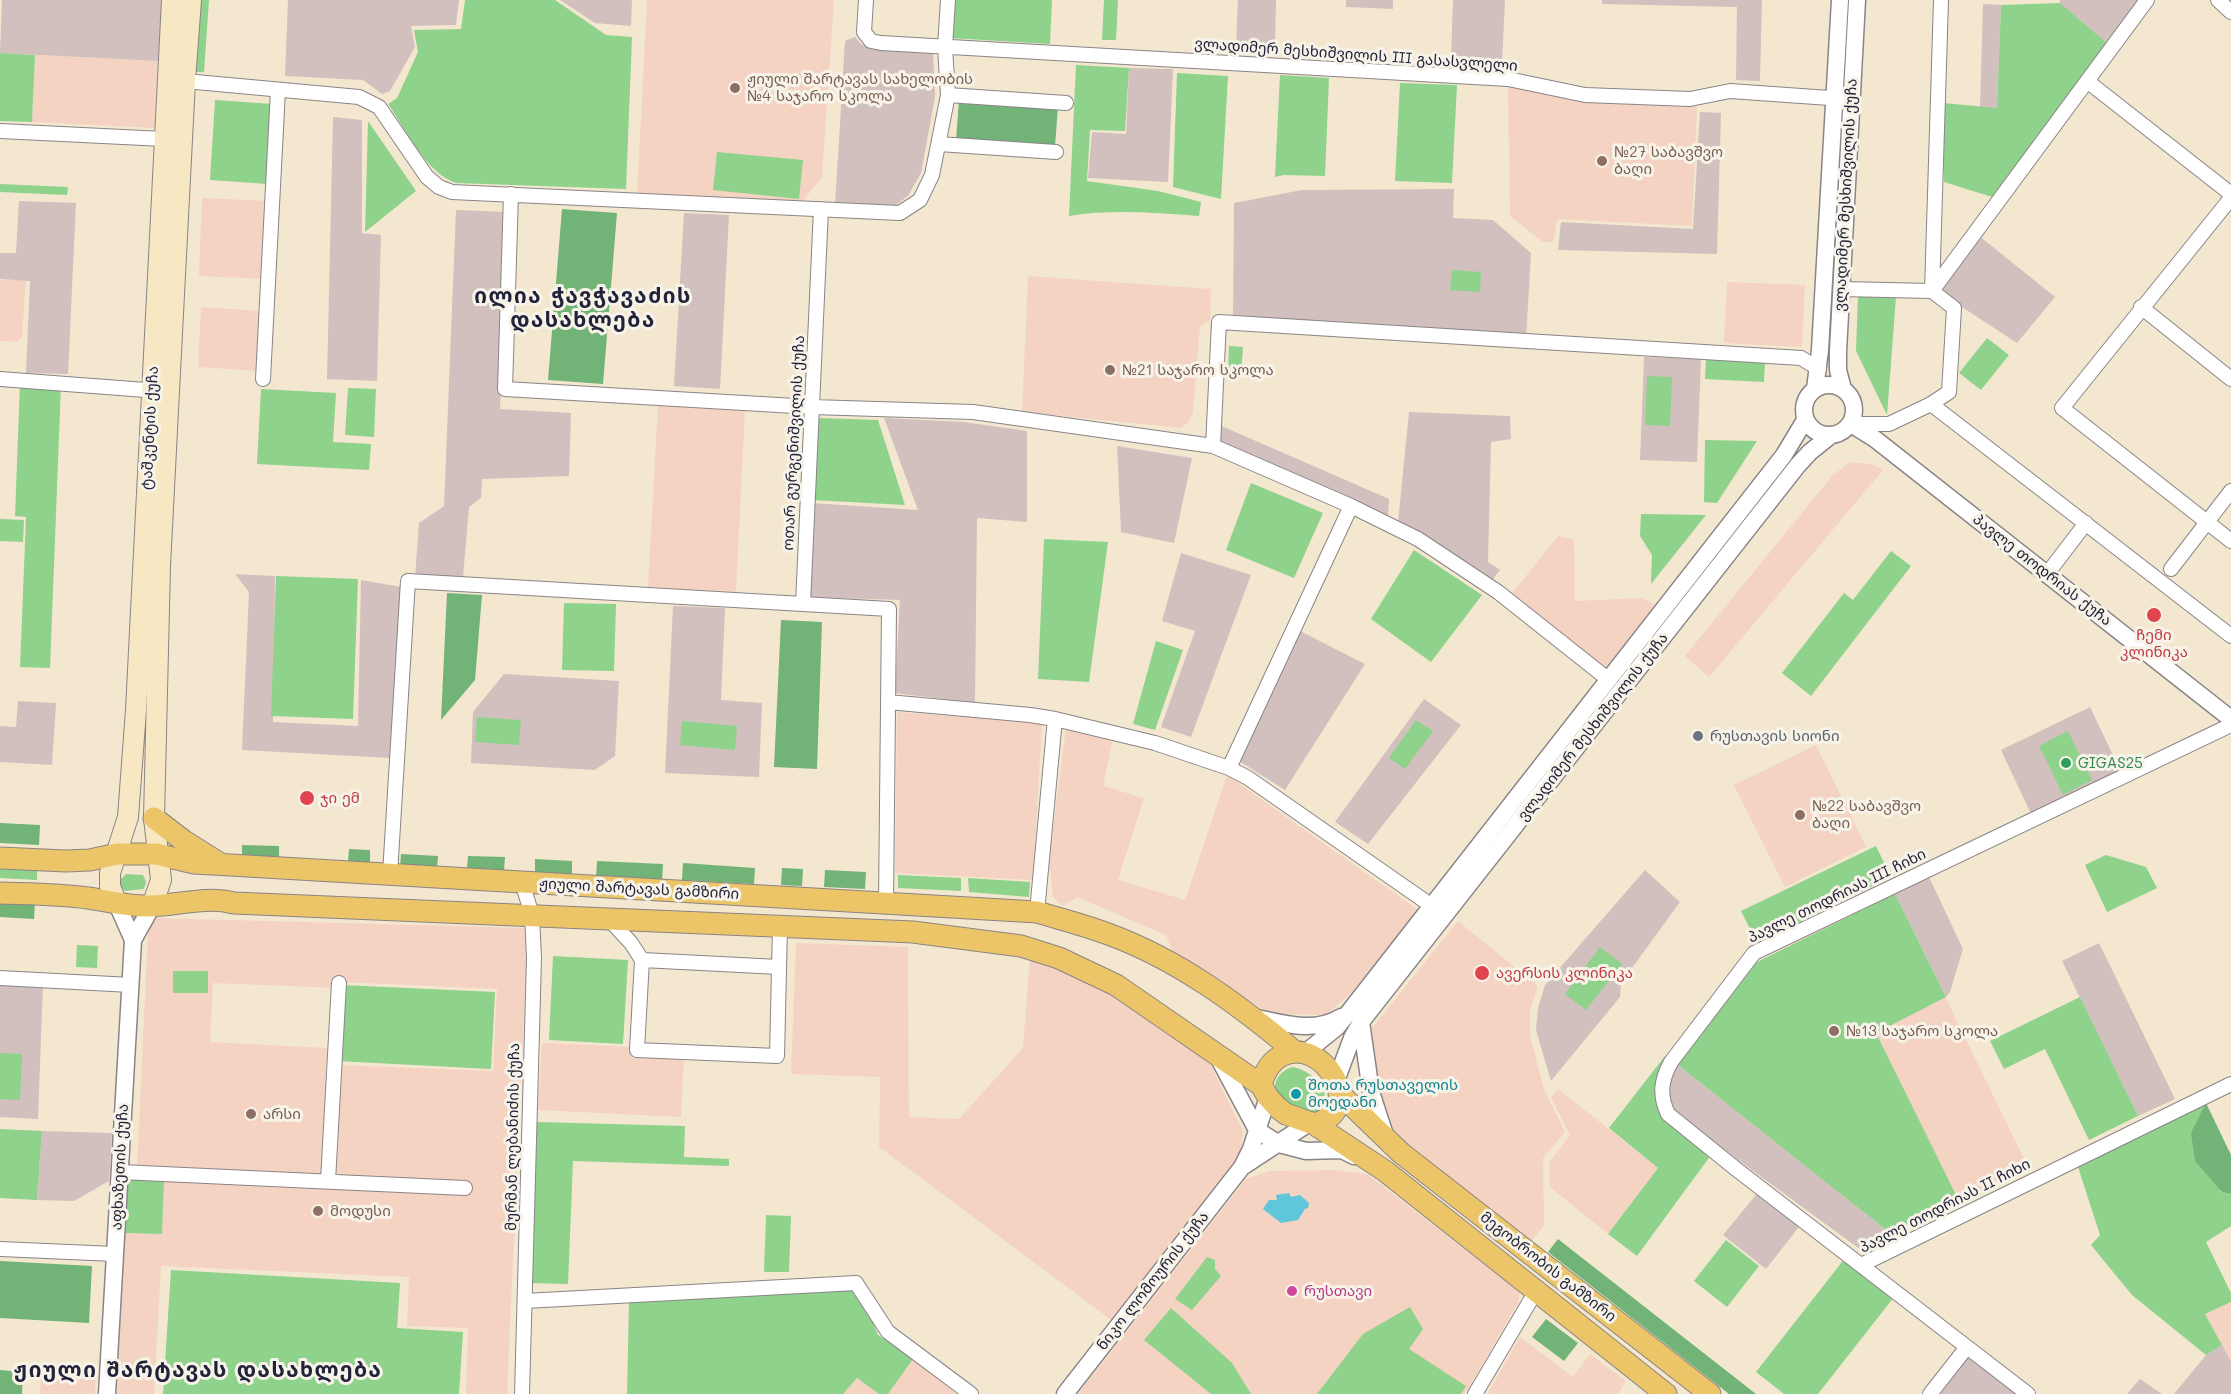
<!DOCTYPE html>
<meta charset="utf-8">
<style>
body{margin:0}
canvas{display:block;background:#f3e7d0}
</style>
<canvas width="2231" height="1394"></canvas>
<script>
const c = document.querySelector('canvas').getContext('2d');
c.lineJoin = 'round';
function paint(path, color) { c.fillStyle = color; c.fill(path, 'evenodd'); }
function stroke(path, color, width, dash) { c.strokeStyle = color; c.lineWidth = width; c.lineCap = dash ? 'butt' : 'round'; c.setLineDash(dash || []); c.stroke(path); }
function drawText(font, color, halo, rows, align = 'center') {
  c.font = font + ' Mali,"Noto Sans Georgian",sans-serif'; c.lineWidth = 6; c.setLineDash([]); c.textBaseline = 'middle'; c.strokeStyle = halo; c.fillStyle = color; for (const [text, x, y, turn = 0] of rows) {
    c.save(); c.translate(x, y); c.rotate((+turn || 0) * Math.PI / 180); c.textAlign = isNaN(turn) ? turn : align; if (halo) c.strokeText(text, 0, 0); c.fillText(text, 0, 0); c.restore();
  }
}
const built = new Path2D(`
 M 647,0 L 834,0 L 822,177 L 802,202 L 637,195 Z
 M 35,55 L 158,61 L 155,128 L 32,122 Z
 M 1508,86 L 1584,102 L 1697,106 L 1692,226 L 1557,219 L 1553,242 L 1543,242 L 1510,216 Z
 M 202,198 L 269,201 L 265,279 L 199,276 Z
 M 1028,276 L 1211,289 L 1210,320 L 1200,327 L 1193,413 L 1188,422 L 1181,428 L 1022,412 Z
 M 0,280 L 26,280 L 22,337 L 17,342 L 0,341 Z
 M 1727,282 L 1805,285 L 1802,347 L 1724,343 Z
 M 201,307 L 262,311 L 259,371 L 198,367 Z
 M 658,405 L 745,409 L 736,592 L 648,587 Z
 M 1850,462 L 1872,464 L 1883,470 L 1709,677 L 1685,656 L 1832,476 Z
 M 1558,536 L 1574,539 L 1575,601 L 1641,598 L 1659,606 L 1614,666 L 1601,667 L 1509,597 Z
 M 897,712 L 1042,723 L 1033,880 L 895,873 Z
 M 1066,728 L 1113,738 L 1103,786 L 1144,798 L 1118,880 L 1185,900 L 1227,775 L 1418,910 L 1366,980 L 1326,1015 L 1270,1014 L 1172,950 L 1166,935 L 1077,897 L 1063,906 L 1053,897 L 1049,860 Z
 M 1816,745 L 1866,847 L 1785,887 L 1734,785 Z
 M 1895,894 L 2028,1167 L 1890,1233 L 1678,1065 L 1757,962 Z
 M 155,918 L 528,928 L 507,1394 L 466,1394 L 468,1328 L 407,1326 L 409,1277 L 161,1266 L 154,1394 L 117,1394 L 125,1233 L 162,1234 L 164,1181 L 331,1188 L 337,1065 L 493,1071 L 497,989 L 339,982 L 338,988 L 213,983 L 210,1042 L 327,1048 L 321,1176 L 137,1168 L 148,931 Z
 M 1458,921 L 1538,986 L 1530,1010 L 1530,1036 L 1544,1089 L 1565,1132 L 1543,1158 L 1544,1225 L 1531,1242 L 1407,1146 L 1385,1122 L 1364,1038 Z
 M 796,943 L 908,947 L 909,1117 L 959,1119 L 1023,1048 L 1030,956 L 1085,977 L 1154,1017 L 1209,1062 L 1243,1131 L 1240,1159 L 1113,1321 L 879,1147 L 880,1077 L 791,1074 Z
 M 542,1043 L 634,1047 L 684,1055 L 681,1117 L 538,1110 Z
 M 1558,1089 L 1658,1168 L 1608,1234 L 1550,1187 L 1549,1163 L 1570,1135 L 1551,1097 Z
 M 1334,1170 L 1367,1174 L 1520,1292 L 1518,1303 L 1465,1394 L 1078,1394 L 1246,1179 L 1269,1171 Z
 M 2231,1302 L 2231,1362 L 2205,1314 Z
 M 1520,1337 L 1573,1377 L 1590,1354 L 1626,1381 L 1618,1394 L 1490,1394 L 1488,1393 Z
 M 913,1359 L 956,1394 L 888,1394 Z
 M 41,1372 L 96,1374 L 95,1394 L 40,1394 Z
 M 857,1378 L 879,1394 L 843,1394 Z`);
const industrial = new Path2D(`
 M 2,0 L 162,0 L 158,61 L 0,53 Z
 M 288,0 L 459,0 L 456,25 L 411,26 L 415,47 L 390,91 L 382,94 L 363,80 L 285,76 Z
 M 560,0 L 632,0 L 631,26 L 595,23 Z
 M 1238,0 L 1276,0 L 1275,48 L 1236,46 Z
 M 1346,0 L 1393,0 L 1393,9 L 1346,7 Z
 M 1453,0 L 1505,0 L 1502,62 L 1451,60 Z
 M 1602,0 L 1762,0 L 1760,81 L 1736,80 L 1737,7 L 1602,4 Z
 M 2060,0 L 2140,0 L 2107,43 L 2060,3 Z
 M 1983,4 L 2001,5 L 1997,109 L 1980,107 Z
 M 855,37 L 862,45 L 872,47 L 933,51 L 935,97 L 921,173 L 908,196 L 890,209 L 835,205 L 845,41 Z
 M 1129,68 L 1173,69 L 1168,182 L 1088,178 L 1092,132 L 1126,134 Z
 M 1700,112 L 1721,113 L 1717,254 L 1558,250 L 1561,222 L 1693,229 Z
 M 333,117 L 362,120 L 362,233 L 381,235 L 377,381 L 327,379 Z
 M 1454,189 L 1453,218 L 1493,220 L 1531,253 L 1526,339 L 1233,320 L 1234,203 L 1302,190 Z
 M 19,201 L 76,203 L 68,374 L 26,373 L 30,281 L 0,279 L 0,253 L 16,253 Z
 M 456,210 L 506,212 L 500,409 L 571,413 L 569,476 L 482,479 L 481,498 L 469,507 L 463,577 L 415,578 L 419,523 L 444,506 Z
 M 684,213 L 729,215 L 720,389 L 674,386 Z
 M 1978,235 L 2055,297 L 2017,343 L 1936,290 Z
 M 1644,357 L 1701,359 L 1697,462 L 1640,460 Z
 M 1409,412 L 1510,416 L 1511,439 L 1491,442 L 1488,562 L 1500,570 L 1490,583 L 1398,522 Z
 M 884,418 L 964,422 L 1027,431 L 1027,522 L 977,518 L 975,703 L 895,693 L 900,600 L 805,597 L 811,503 L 918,510 Z
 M 1217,424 L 1389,499 L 1388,520 L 1217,444 Z
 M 1117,446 L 1192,458 L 1174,543 L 1121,532 Z
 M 1181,553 L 1251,575 L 1191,737 L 1161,727 L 1195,631 L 1162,621 Z
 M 235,574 L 275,576 L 273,722 L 358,726 L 361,580 L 401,587 L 391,758 L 242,750 L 249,592 Z
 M 673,606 L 725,608 L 721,700 L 762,703 L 759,777 L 665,773 Z
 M 1300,631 L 1365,664 L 1285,790 L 1239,761 Z
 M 504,674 L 619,681 L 615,756 L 595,770 L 471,763 L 473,712 Z
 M 1424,699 L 1461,725 L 1368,844 L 1335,822 Z
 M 18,701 L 56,703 L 52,765 L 0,762 L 0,726 L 16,727 Z
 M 2090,707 L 2122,774 L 2032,816 L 2001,750 Z
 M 1645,870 L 1680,902 L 1621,983 L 1620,997 L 1551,1081 L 1536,1030 L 1538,1008 L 1545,985 Z
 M 1929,877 L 1963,949 L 1950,992 L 1946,997 L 1895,894 Z
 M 2099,943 L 2175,1099 L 2138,1116 L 2062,961 Z
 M 0,984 L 43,985 L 38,1119 L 0,1117 Z
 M 1678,1065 L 1890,1233 L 1861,1250 L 1677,1115 L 1668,1101 L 1667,1085 Z
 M 42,1131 L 112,1133 L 109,1181 L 74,1201 L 37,1200 Z
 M 1760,1190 L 1802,1223 L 1766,1269 L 1723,1235 Z
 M 2222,1345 L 2231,1362 L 2231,1394 L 2174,1394 L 2206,1355 Z
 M 1965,1353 L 2018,1394 L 1933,1394 Z
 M 2140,1379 L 2162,1394 L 2127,1394 Z`);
const green = new Path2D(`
 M 199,0 L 209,0 L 204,72 L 192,72 Z
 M 465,0 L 555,0 L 606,35 L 632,37 L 626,189 L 456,183 C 426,173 406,130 388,104 L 397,98 L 418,52 L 414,30 L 461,29 Z
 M 952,0 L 1052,0 L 1050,44 L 950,38 Z
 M 1104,0 L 1118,0 L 1116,40 L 1102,40 Z
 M 2060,3 L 2107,43 L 1992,197 L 1944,182 L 1943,103 L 1997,108 L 2001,5 Z
 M 0,53 L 35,55 L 32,122 L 0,121 Z
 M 1076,65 L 1129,68 L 1125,131 L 1090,130 L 1087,181 L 1158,191 L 1201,202 L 1199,216 C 1156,213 1112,209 1069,216 Z
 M 1177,73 L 1228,76 L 1221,199 L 1173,187 Z
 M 1280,75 L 1329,78 L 1325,176 L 1284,175 L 1275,177 Z
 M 1400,83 L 1457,85 L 1452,183 L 1395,181 Z
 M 215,100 L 273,104 L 268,184 L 210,180 Z
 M 368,121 L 416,191 L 365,232 Z
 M 717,152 L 803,160 L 799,199 L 713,190 Z
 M 0,184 L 68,187 L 67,195 L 0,192 Z
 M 1452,270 L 1481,272 L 1480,292 L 1450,290 Z
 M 1858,295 L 1896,297 L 1887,415 L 1856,351 Z
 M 1987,338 L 2009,355 L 1981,390 L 1959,373 Z
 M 1229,346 L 1243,347 L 1241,374 L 1228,374 Z
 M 1706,359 L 1765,362 L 1764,382 L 1705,379 Z
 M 1647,376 L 1672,377 L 1670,426 L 1645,425 Z
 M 20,382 L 61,384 L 50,668 L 20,667 L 26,517 L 15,516 Z
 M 348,388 L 376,389 L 374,437 L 345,435 Z
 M 261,389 L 336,393 L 333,442 L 371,444 L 369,470 L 257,464 Z
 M 820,418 L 878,420 L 905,505 L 812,500 L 816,423 Z
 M 1705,440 L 1757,441 L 1717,503 L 1704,502 Z
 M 1251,483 L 1323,513 L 1294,578 L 1226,550 Z
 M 1641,514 L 1706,515 L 1651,584 L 1652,555 L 1640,536 Z
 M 0,519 L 24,520 L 23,542 L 0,541 Z
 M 1044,539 L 1108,542 L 1089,682 L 1038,679 Z
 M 1414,550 L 1482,595 L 1431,662 L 1371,619 Z
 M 1891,551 L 1911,566 L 1811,696 L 1782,673 L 1844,593 L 1853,600 Z
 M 276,576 L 358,579 L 353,719 L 271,716 Z
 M 564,603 L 616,604 L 614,671 L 562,670 Z
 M 1156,641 L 1183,650 L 1155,730 L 1133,724 Z
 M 477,717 L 521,720 L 519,745 L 475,742 Z
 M 1416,720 L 1433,731 L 1405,769 L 1389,758 Z
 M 682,721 L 737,726 L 735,750 L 680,745 Z
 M 2068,731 L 2092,780 L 2063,795 L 2039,746 Z
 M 1876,846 L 1891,877 L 1757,943 L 1741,911 Z
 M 2106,855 L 2146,867 L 2157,888 L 2107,912 L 2085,865 Z
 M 0,869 L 37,871 L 37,880 L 0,878 Z
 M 126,874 L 143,875 L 146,882 L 144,889 L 125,891 L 121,887 L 121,879 Z
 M 898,875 L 961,878 L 961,891 L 898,888 Z
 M 968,878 L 1030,882 L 1029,897 L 969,892 Z
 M 1895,894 L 1946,997 L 1876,1033 L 1959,1201 L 1890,1233 L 1678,1065 L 1757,962 Z
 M 77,945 L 98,946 L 97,968 L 76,967 Z
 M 1600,947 L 1622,964 L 1586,1010 L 1565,994 Z
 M 553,956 L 628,960 L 623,1044 L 549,1040 Z
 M 173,971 L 208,971 L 208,993 L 173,993 Z
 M 341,985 L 495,992 L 491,1069 L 337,1061 Z
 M 2080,997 L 2138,1116 L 2089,1140 L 2045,1049 L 2004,1069 L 1990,1041 Z
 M 0,1053 L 22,1054 L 20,1100 L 0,1099 Z
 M 1665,1056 L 1669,1060 L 1655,1089 L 1660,1109 L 1711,1155 L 1637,1256 L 1608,1234 L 1658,1168 L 1609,1128 Z
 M 1293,1067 C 1313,1071 1335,1093 1320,1112 L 1305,1115 C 1297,1110 1285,1105 1279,1098 C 1269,1084 1280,1070 1293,1067 Z
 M 2206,1103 L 2221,1192 L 2231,1194 L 2231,1226 L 2206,1242 L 2231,1293 L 2231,1302 L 2205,1314 L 2222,1345 L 2206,1355 L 2132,1295 L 2091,1245 L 2100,1235 L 2078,1167 Z
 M 536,1122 L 685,1126 L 684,1157 L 729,1159 L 729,1166 L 573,1161 L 568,1284 L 530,1283 Z
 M 0,1129 L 42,1131 L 37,1200 L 0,1198 Z
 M 127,1179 L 164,1181 L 162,1234 L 125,1233 Z
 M 766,1215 L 791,1216 L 789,1272 L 764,1272 Z
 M 1726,1240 L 1759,1266 L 1727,1307 L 1694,1281 Z
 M 1207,1257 L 1215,1260 L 1215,1269 L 1221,1276 L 1192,1310 L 1175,1299 Z
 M 1845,1258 L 1894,1297 L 1818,1394 L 1784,1394 L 1756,1372 Z
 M 171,1270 L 400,1283 L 397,1328 L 463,1332 L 459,1394 L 163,1394 Z
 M 854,1289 L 868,1310 L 878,1335 L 913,1359 L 888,1394 L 879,1394 L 857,1378 L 843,1394 L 627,1394 L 629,1301 Z
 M 1410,1307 L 1423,1329 L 1409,1349 L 1466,1386 L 1461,1394 L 1317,1394 L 1363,1334 Z
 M 1171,1308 L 1232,1363 L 1251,1394 L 1211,1394 L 1144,1340 Z`);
const forest = new Path2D(`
 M 959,99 L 1058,105 L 1055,147 L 956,141 Z
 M 562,209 L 617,213 L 603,384 L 548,380 Z
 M 447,593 L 482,595 L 475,680 L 441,720 Z
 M 781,620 L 822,622 L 817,769 L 774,767 Z
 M 0,823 L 40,825 L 39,845 L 0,843 Z
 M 242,845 L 279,846 L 279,860 L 242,858 Z
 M 349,849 L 370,850 L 370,863 L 348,862 Z
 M 401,854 L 438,856 L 437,869 L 400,867 Z
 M 468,856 L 505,857 L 504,871 L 467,869 Z
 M 535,859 L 572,861 L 572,874 L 535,873 Z
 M 597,861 L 663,864 L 662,881 L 596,878 Z
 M 683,863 L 755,868 L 754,884 L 682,880 Z
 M 782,868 L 803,869 L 802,886 L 781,885 Z
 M 825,870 L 866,872 L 865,889 L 824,887 Z
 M 0,901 L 35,902 L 34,919 L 0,917 Z
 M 2206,1103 L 2231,1155 L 2231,1194 L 2222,1192 L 2195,1161 L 2191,1133 Z
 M 1558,1239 L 1756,1394 L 1729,1394 L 1548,1252 Z
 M 0,1261 L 92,1266 L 89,1323 L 0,1318 Z
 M 1546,1319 L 1578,1343 L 1564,1361 L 1532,1337 Z
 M 0,1370 L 23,1372 L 22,1394 L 0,1394 Z`);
const water = new Path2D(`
 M 1289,1193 L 1291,1197 L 1300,1195 L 1309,1203 L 1308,1208 L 1305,1209 L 1298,1220 L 1281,1223 L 1263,1209 L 1269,1200 L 1277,1200 L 1276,1195 Z`);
const minor = new Path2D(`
 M 866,0 L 864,32 L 871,41 L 881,43 L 1508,79 L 1585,95 L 1690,99 L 1730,91 L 1844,99
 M 2218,0 L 2231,12
 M 185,81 L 359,97 L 379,107 L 427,177 L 439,187 L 452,192 L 900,213 L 920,200 L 932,175 L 948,95 L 945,47 L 948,0
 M 2087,81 L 2231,194
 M 948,95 L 1066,103
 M 0,131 L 164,139
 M 939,144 L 1056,152
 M 511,194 L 505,389 L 812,407 L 973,412 L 1213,446 L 1351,506 L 1418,539 L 1498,592 L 1609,680
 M 2231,198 L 2062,408 L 2231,541
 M 1841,289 L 1932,291 L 2147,0
 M 2141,307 L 2231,379
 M 0,379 L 159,391
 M 263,379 L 278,90
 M 1931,404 L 2231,636
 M 1851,424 L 1889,424 L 1931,404 L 1949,392 L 1954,308 L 1932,291 L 1941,0
 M 1213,446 L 1219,322 L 1801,358 L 1819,369
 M 2171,569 L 2231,491
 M 2047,574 L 2086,523
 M 803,604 L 821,209
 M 888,702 L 1030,715 L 1055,719 L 1155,743 L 1229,768 L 1248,778 L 1432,906
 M 1229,768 L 1351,506
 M 390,874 L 408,581 L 889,609 L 886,903
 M 522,882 L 532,915 L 534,958 L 522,1394
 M 1037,912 L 1055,719
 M 609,919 L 631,943 L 642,960 L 779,967
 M 642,960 L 637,1050 L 777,1056 L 780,926
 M 0,978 L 131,985
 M 120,1172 L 465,1188
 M 328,1181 L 339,983
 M 0,1249 L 115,1254
 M 1861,1265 L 2231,1084
 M 525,1301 L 856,1283 L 888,1332 L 971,1394
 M 1475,1394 L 1536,1291
 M 1930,1394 L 1967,1347
 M 2028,1394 L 1736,1169 L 1668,1114 C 1659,1095 1661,1080 1671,1062 L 1754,953 L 2231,725`);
const tertiary = new Path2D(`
 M1804 410a25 25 0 1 1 50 0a25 25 0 1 1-50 0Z
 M 1815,389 L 1820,350 L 1840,0
 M 1843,389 L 1838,370 L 1838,351 L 1857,0
 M 1851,424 L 1875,439 L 2231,719
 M 117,904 L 133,940
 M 1253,1017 C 1282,1023 1313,1034 1341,1017
 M 1361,1022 L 1371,1092 L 1386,1138
 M 1305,1053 L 1337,1027 L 1349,1012 L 1784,455 L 1805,420
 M 1218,1057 L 1257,1130 L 1279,1144 L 1306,1151 L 1342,1150 L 1354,1156
 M 1336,1081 L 1352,1038 L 1361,1022 L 1798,465 L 1810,452 L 1830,436
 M 1242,1167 L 1309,1123
 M 107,1394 L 133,940 L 152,906
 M 1065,1394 L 1242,1167 L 1251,1149 L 1268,1097`);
const secondary = new Path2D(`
 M 117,904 L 110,886 L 110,873 L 128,817 L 136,710 L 172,0
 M 152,906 L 161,880 L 154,818 L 160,566 L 185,81 L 191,0`);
const primary = new Path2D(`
 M 154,818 L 184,841 L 219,863
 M 0,858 L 66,861 L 90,860 L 117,854 L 156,854 L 194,863 L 230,865 L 1037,912 C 1060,919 1084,925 1108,934 C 1177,959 1238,1004 1294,1051
 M 0,893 C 29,894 59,894 88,898 C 109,901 129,907 151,906 C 179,905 206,896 234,903 L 913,932 L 1021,946 L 1059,958 L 1116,985 L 1261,1085 L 1268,1097 L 1278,1108 L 1286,1114 L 1314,1124 L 1385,1171 L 1666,1394
 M 1261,1085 C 1264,1073 1270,1062 1281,1056 C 1321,1034 1370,1110 1314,1124
 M 1340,1094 L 1401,1153 L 1710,1394`);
const markers = [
 [735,88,6,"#8d6e63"],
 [1602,161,6,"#8d6e63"],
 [1110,370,6,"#8d6e63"],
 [2154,615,8,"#e0444e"],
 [1698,736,6,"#6b7280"],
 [2066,763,6,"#2e9e5b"],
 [307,798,8,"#e0444e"],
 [1800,815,6,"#8d6e63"],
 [1482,973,8,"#e0444e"],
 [1834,1031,6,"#8d6e63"],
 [1296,1094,6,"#0f9aa8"],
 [251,1114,6,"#8d6e63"],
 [318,1211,6,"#8d6e63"],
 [1292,1291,6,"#d1479c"]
];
const streetNames = [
 ["ვლადიმერ მესხიშვილის III გასასვლელი",1356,55,4],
 ["ვლადიმერ მესხიშვილის ქუჩა",1846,195,-87],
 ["ტაშკენტის ქუჩა",150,428,-87],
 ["ოთარ გურგენიშვილის ქუჩა",794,443,-87],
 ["პავლე თოდრიას ქუჩა",2042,570,38],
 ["ვლადიმერ მესხიშვილის ქუჩა",1593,727,-52],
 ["ჟიული შარტავას გამზირი",639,889,3],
 ["პავლე თოდრიას III ჩიხი",1837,896,-26],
 ["მურმან ლებანიძის ქუჩა",513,1137,-89],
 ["აფხაზეთის ქუჩა",120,1167,-87],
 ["პავლე თოდრიას II ჩიხი",1945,1206,-27],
 ["მეგობრობის გამზირი",1548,1267,38],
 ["ნიკო ლომოურის ქუჩა",1153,1281,-52]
];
const educationNames = [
 ["ჟიული შარტავას სახელობის",747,79],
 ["№4 საჯარო სკოლა",747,96],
 ["№27 საბავშვო",1614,152],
 ["ბაღი",1614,169],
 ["№21 საჯარო სკოლა",1122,370],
 ["№22 საბავშვო",1812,806],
 ["ბაღი",1812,823],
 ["№13 საჯარო სკოლა",1846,1031],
 ["არსი",263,1114],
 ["მოდუსი",330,1211]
];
const healthNames = [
 ["ჩემი",2154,635,"center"],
 ["კლინიკა",2154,652,"center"],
 ["ჯი ემ",320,798],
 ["ავერსის კლინიკა",1496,973]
];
const worshipNames = [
 ["რუსთავის სიონი",1710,736]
];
const leisureNames = [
 ["GIGAS25",2078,763]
];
const cultureNames = [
 ["შოთა რუსთაველის",1308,1085],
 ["მოედანი",1308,1102]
];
const hotelNames = [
 ["რუსთავი",1304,1291]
];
const districtNames = [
 ["ილია ჭავჭავაძის",583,297],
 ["დასახლება",583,321],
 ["ჟიული შარტავას დასახლება",198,1371]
];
paint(built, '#f5d3c2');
paint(industrial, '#d1c0bd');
paint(green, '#8ed28c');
paint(forest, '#72b478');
paint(water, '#5fc6dc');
stroke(minor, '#8a8486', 16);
stroke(tertiary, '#8a8486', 19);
stroke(secondary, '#8a8486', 22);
stroke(primary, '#8a8486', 23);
stroke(minor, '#fff', 14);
stroke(tertiary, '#fff', 16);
stroke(secondary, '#f7e8c3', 20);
stroke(primary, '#ecc569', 21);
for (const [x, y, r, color] of markers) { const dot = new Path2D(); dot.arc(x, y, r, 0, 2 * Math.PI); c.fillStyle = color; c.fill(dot); stroke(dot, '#f7f3e8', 2); }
drawText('15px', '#22223b', '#f7f3e8', streetNames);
drawText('15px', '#785e54', '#f7f3e8', educationNames, 'left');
drawText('15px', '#be3a42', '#f7f3e8', healthNames, 'left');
drawText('15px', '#5b616d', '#f7f3e8', worshipNames, 'left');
drawText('15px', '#27864d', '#f7f3e8', leisureNames, 'left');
drawText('15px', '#0d838f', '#f7f3e8', cultureNames, 'left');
drawText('15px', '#b23c85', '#f7f3e8', hotelNames, 'left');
c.letterSpacing = '1.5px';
drawText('bold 21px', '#22223b', '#f7f3e8', districtNames);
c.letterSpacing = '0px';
</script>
